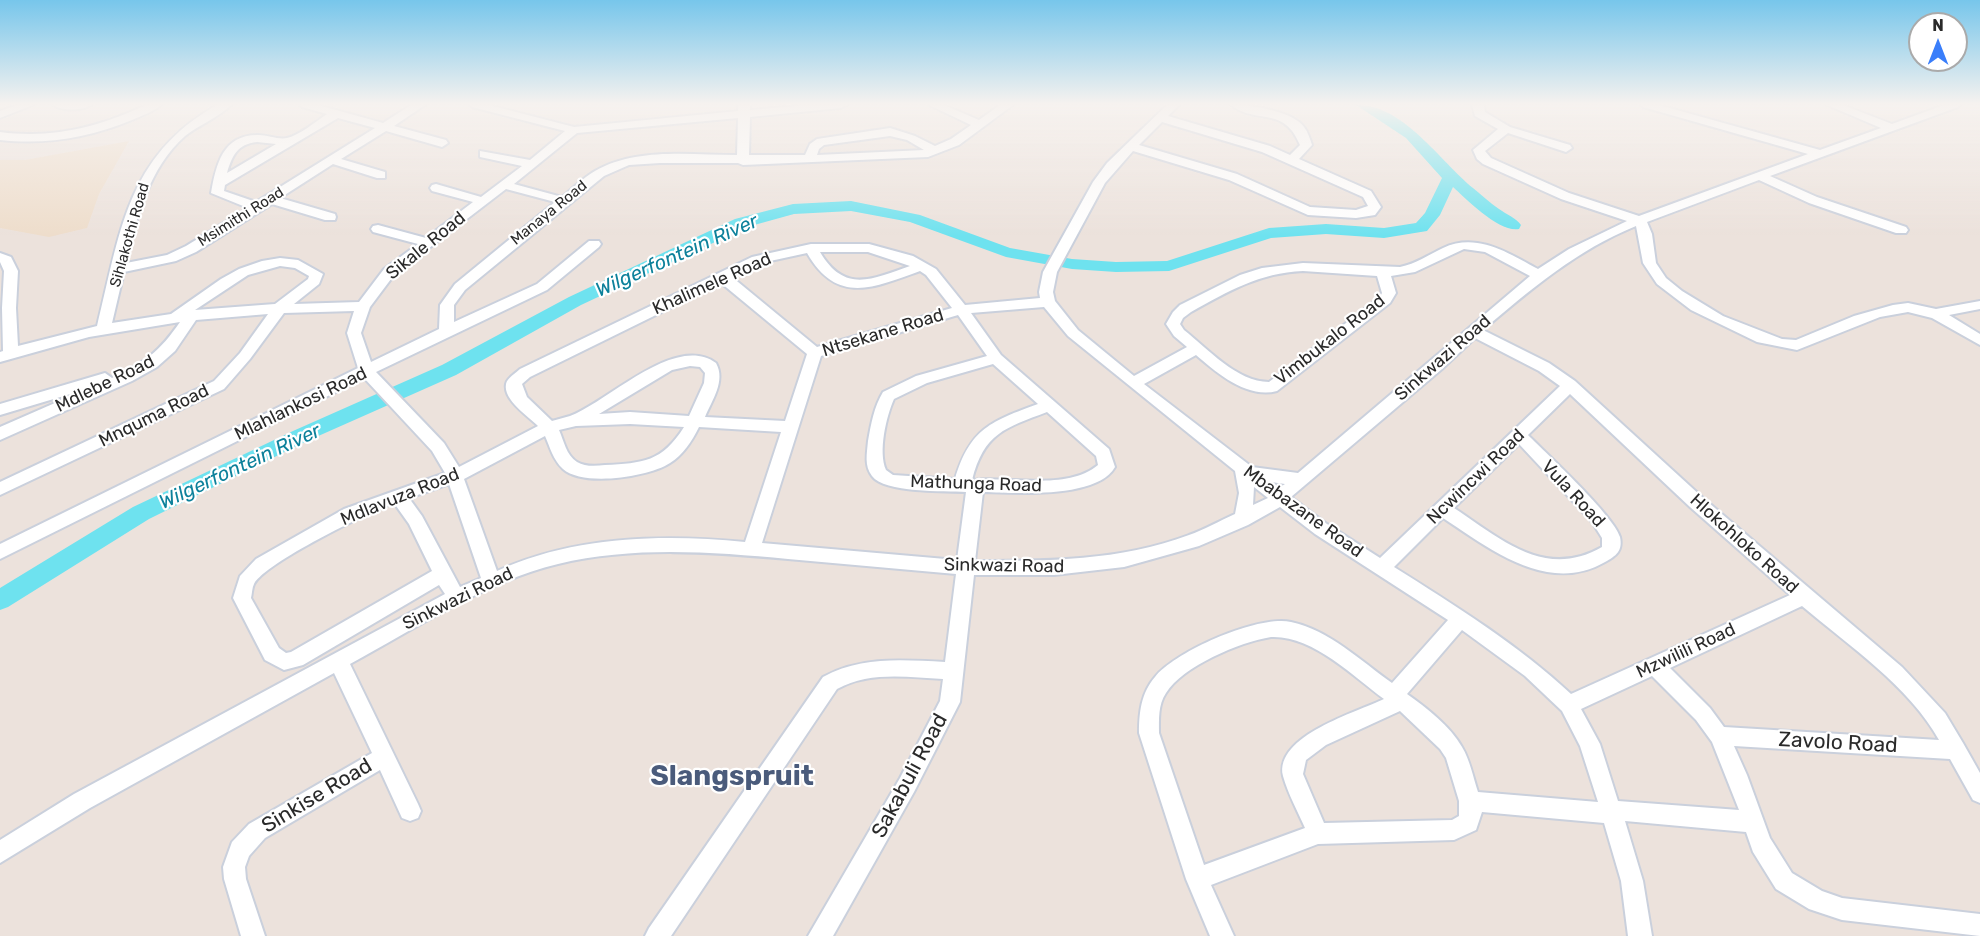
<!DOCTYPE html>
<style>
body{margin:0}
#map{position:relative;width:1980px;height:936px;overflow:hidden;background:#ece2dc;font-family:Rubik,sans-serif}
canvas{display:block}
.north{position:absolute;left:1908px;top:12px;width:60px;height:60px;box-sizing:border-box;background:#fff;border:2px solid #aaa;border-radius:50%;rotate:0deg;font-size:16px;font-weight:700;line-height:24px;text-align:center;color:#2a2a2a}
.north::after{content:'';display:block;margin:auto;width:21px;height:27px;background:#3a7efa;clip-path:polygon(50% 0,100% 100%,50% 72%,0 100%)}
</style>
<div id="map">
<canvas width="1980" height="936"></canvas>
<div class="north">N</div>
</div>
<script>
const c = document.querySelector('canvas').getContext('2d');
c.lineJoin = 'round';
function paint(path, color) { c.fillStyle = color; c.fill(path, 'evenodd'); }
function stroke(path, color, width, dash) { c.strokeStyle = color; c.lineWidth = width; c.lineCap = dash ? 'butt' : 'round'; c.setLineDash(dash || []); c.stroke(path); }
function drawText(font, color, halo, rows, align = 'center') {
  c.font = font + ' Rubik,sans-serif'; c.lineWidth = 4.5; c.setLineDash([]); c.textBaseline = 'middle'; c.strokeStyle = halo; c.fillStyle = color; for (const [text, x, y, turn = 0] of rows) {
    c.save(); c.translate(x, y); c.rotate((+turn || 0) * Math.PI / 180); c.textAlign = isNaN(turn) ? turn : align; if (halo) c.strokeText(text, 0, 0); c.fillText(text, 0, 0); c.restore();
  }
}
const education = new Path2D(`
 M 129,141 L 99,194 L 87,228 L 49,237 L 0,228 L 0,160 L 25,160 Z`);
const river = new Path2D(`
 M 1356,105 C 1402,103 1440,161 1473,188 C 1482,195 1490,203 1499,209 C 1506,214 1516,218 1521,225 L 1519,229 C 1500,233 1467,200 1453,187 L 1440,215 L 1427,231 L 1384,238 L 1326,234 L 1271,238 L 1169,271 L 1116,272 L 1072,269 L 1006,257 L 910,222 L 851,211 L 794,214 L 747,227 L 581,305 L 456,375 L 307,441 L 149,519 L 8,607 L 0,610 L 0,588 L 133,507 L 293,431 L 442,365 L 569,297 L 735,219 L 793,204 L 851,201 L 920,215 L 1010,248 L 1072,259 L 1116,262 L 1167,261 L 1269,228 L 1326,224 L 1384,228 L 1416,223 L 1425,213 L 1442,178 L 1406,138 Z`);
const minor = new Path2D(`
 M 17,105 L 33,105 L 0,118 L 0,111 Z
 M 53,105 L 91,105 C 82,111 62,111 53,105 Z
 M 146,105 L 161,105 C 153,112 141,116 132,120 C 89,138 46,145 0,140 L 0,132 C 52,139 99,127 146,105 Z
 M 217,105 L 231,105 C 218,118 199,125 185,136 C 149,168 136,218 126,263 L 167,255 L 186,246 L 248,208 L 211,193 C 216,164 223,134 259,135 C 267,135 279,140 287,138 C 300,135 315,122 327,114 L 302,107 L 300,105 L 318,105 L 383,123 L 411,105 L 425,105 L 394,126 L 446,140 L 448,143 L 442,147 L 386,131 L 341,159 L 385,172 L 385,178 L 377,178 L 333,164 L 280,198 L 335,214 L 336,217 L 335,220 L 325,220 L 272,204 L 196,252 L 176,261 L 124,272 L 112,323 L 171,314 L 221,279 L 239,269 L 262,261 L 280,258 L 298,260 L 323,274 L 319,284 L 294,304 L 359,302 L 384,269 L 418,244 L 373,232 L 371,229 L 373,226 L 378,225 L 426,238 L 473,202 L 432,191 L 430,188 L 432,185 L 436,184 L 481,197 L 522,166 L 480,157 L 480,151 L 530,160 L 565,131 L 472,107 L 470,105 L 489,105 L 574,127 L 738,111 L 738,105 L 750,105 L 750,110 L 807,105 L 847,105 L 841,108 L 750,117 L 749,155 L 805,155 L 810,144 L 817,139 L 890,128 L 915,136 L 935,146 L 951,139 L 971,125 L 929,105 L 944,105 L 979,120 L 1000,105 L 1013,105 L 959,145 L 928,157 L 743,165 L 738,163 L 660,163 L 629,165 L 604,176 L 465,290 L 454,305 L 454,322 L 537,284 L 589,241 L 599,241 L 601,244 L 599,247 L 547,290 L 376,372 L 444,443 L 459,467 L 538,426 C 528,416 503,400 506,384 C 507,378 516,373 520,369 L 752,257 L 811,244 L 869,244 L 913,256 L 936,269 L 965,305 L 1040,298 L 1039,292 L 1043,272 L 1093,182 L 1107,163 L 1167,105 L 1179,105 L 1168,116 L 1270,146 L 1290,155 L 1300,145 C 1284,105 1256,125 1231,105 C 1249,104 1293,111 1304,127 C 1308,132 1310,139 1312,145 L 1299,159 L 1371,191 L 1381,207 L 1375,215 L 1356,218 L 1308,215 L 1229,180 L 1133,151 L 1105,183 L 1057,272 L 1053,292 L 1055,301 L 1078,330 L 1134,376 L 1187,347 L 1174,336 L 1166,324 L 1173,312 L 1180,305 L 1240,275 L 1262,268 L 1303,263 L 1400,267 C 1416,264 1428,255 1443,248 C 1477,232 1508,253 1538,269 L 1569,249 L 1627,221 L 1561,199 L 1483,164 L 1477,159 L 1473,150 L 1498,129 L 1475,116 L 1472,105 L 1484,105 L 1485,112 L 1510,127 L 1570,145 L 1572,148 L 1566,152 L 1508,133 L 1485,151 L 1491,158 L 1569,193 L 1639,216 L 1808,154 L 1643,107 L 1641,105 L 1659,105 L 1820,150 L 1881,128 L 1827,105 L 1843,105 L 1892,124 L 1944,105 L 1960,105 L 1958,107 L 1770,176 L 1817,197 L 1906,227 L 1908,230 L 1906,233 L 1896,233 L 1809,203 L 1759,180 L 1647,222 L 1652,234 L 1656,263 L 1666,278 L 1682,291 L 1723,316 L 1782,339 L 1796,340 L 1854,316 L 1893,305 L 1908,303 L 1936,309 L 1980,301 L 1980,309 L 1949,315 L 1980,334 L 1980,345 L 1932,318 L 1908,312 L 1880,317 L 1797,350 L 1757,342 L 1691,310 L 1657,284 L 1643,263 L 1636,226 C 1577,250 1531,289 1483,330 L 1549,363 L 1575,381 L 1702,497 L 1902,667 L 1945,713 L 1963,743 L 1980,773 L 1980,803 L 1973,800 L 1950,759 L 1734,746 L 1747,775 L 1770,838 L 1792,873 L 1822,891 L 1842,898 L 1980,914 L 1980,936 L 1842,920 L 1809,909 L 1776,889 L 1753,852 L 1746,832 L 1625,821 L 1643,881 L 1652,936 L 1628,936 L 1621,881 L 1604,823 L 1482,812 L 1476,830 L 1454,840 L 1318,844 L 1211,885 L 1234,936 L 1210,936 L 1186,879 L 1139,733 C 1139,713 1141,693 1155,677 C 1176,651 1258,615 1291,622 C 1329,630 1361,661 1392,683 L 1448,620 L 1315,534 L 1280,507 L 1248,525 L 1199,546 L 1124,567 L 1054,575 L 974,575 L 960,702 L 914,792 L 833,936 L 808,936 L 900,778 L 940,701 L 943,679 C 907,677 869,671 837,689 L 671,936 L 645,936 L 649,928 L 823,677 C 862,656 902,660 945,662 L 956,574 C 900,569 844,564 788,559 C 711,552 634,546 558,564 C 486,581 415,629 350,664 L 418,804 L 421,811 L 418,818 L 410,821 L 402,818 L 380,770 L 265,838 L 249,856 L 245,867 L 246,879 L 265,936 L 241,936 L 224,879 L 223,867 L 232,842 L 249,824 L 372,753 L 334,673 L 90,808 L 0,863 L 0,840 L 74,794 L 445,594 L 439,585 L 303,665 L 284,670 L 265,660 L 233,598 L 240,576 L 256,559 L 344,509 L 445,473 L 432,451 L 364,378 L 0,559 L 0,544 L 358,368 L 347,333 L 354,311 L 284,313 L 250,359 L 224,389 L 0,495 L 0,482 L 214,381 L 240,353 L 268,314 L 196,320 L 175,351 L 157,367 L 132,381 L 0,440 L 0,427 L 87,389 L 0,415 L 0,404 L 105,373 L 112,378 C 145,363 160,351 180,322 L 89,337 L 0,362 L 0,352 L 3,351 L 2,308 L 4,271 L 0,262 L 0,253 L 11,257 L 18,271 L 16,308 L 18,346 L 97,326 C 120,234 126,156 217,105 ZM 338,118 L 375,128 L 256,202 L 224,191 L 225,185 ZM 738,118 L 737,155 C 692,155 636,147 595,171 C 583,178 573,188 562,197 L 514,184 L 577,133 ZM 1162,122 L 1262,152 L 1363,197 L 1368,206 L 1356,210 L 1310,207 L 1237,174 L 1139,145 ZM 890,136 L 907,140 L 924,150 L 817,155 L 819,149 L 824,145 ZM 257,142 L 276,144 L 227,173 C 232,156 237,144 257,142 ZM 506,189 L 555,202 L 455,284 L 440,305 L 439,329 L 371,362 L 361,333 L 370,307 L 394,275 ZM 1464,249 L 1485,252 L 1530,276 L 1298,473 L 1252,467 L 1144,384 L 1196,355 C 1217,373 1247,399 1277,391 L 1390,303 L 1396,293 L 1391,276 L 1415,272 ZM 820,252 L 868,252 L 910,266 C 872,279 845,294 820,252 ZM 807,253 C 837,305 873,288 920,271 L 926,275 L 952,308 L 817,347 L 732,277 L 761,263 ZM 280,266 L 295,268 L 309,276 L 308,279 L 275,304 L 195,310 L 248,275 ZM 1303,271 L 1377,276 L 1382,293 L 1380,297 L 1269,382 C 1237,382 1207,348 1184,330 L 1180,324 L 1183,318 L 1191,312 C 1229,291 1259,273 1303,271 ZM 721,283 L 807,354 L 785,421 L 705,417 C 712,400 726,381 716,363 C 675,333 608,402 570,416 C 564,418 558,419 552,421 L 527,397 L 522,384 L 530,377 ZM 1044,307 L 1068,336 L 1235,471 L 1239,493 L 1235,514 C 1219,521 1204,530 1189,535 C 1120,561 1047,561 975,561 L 983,492 C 1015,493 1097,499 1115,467 L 1109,449 L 1001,355 L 971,313 ZM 958,315 L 987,356 L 916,376 L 883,392 C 874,407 871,424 868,441 C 867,453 864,466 872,476 C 884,493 945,491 966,492 L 957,560 L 762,543 L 821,356 ZM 1475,338 L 1539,371 L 1560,386 L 1380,558 L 1327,524 L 1291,497 L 1442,369 ZM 993,364 L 1038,404 C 992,421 970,428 955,479 L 893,475 L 886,470 C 878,452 886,417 894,399 L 927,383 ZM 690,366 L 700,367 L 705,373 L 704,383 L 689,416 L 630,412 L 599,414 L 672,370 ZM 1570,394 L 1690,507 L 1790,595 L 1571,694 C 1517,644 1456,606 1394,567 L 1443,518 C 1490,549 1548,595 1605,562 C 1616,556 1623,551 1620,537 C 1614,516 1547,454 1528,435 ZM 1047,412 L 1096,456 L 1098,465 C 1067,491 1009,476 972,480 C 984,433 1005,428 1047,412 ZM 630,424 L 684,427 C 662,462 643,463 605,465 C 596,466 585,467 577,462 C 566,455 564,441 559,430 L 576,426 ZM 699,427 L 781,432 L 745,542 C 662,534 574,536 497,571 L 464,479 L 545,436 C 550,447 553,460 563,469 C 583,487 649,477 670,463 C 683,455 692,441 699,427 ZM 1519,444 L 1592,522 L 1602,538 L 1602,547 C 1545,580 1501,539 1454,508 ZM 1271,482 L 1285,484 L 1279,488 ZM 449,484 L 481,578 L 460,587 L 422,516 L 409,498 ZM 1254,487 L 1268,498 L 1253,505 ZM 394,503 L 409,524 L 432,571 L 291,652 L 286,653 L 279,648 L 251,598 C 252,594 252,588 254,584 C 266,562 368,513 394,503 ZM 1802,606 C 1848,645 1910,687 1939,740 L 1724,727 L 1710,708 L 1670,668 ZM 1462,630 L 1525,676 L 1562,711 L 1580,746 L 1598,802 L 1478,792 C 1473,777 1470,760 1462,747 C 1450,726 1427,708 1407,694 ZM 1271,637 C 1312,635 1353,676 1384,699 C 1357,712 1274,736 1283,776 C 1288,794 1298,812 1305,828 L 1204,865 L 1159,733 C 1159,719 1158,705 1166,693 C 1183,666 1240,642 1271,637 ZM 1652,676 L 1696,720 L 1712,742 L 1739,810 L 1618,801 L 1600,744 L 1581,709 ZM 1400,711 L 1440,749 L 1446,758 L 1459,801 L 1459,816 L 1452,820 L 1324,823 L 1303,774 L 1306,760 L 1326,745 Z`);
const farStreetnames = [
 ["Manaya Road",549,213,-39],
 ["Msimithi Road",241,217,-32],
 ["Sihlakothi Road",130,235,-74]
];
const streetNames = [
 ["Sikale Road",426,246,-39],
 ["Khalimele Road",712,284,-24],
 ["Ntsekane Road",883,333,-17],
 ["Vimbukalo Road",1330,340,-38],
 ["Sinkwazi Road",1443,358,-41],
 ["Mdlebe Road",105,384,-26],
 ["Mlahlankosi Road",301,404,-26],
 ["Mnquma Road",154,416,-26],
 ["Ncwincwi Road",1476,477,-44],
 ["Mathunga Road",976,484,2],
 ["Vula Road",1573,494,47],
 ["Mdlavuza Road",400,497,-22],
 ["Mbabazane Road",1303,512,36],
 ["Hlokohloko Road",1744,544,42],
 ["Sinkwazi Road",1004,566,1],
 ["Sinkwazi Road",458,599,-26],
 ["Mzwilili Road",1686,651,-25]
];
const waterNames = [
 ["Wilgerfontein River",677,256,-24],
 ["Wilgerfontein River",240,467,-25]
];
const nearStreetnames = [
 ["Zavolo Road",1838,743,3],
 ["Sakabuli Road",910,776,-62],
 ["Sinkise Road",317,796,-31]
];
const nearDistrictnames = [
 ["Slangspruit",732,777]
];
paint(education, '#eeddcb');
paint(river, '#6ee2ef');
stroke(minor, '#cad0dc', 4);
paint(minor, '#fff');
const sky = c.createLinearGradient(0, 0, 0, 236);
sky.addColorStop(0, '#77c6eb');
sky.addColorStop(0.44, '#f6f2ef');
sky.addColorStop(1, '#f6f2ef00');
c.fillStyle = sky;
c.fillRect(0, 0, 1980, 236);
drawText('15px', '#2a2a2a', '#fff', farStreetnames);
drawText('18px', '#2a2a2a', '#fff', streetNames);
drawText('italic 20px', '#0d819b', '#fff', waterNames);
drawText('21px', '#2a2a2a', '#fff', nearStreetnames);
drawText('bold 28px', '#4a5b7b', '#fff', nearDistrictnames);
</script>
